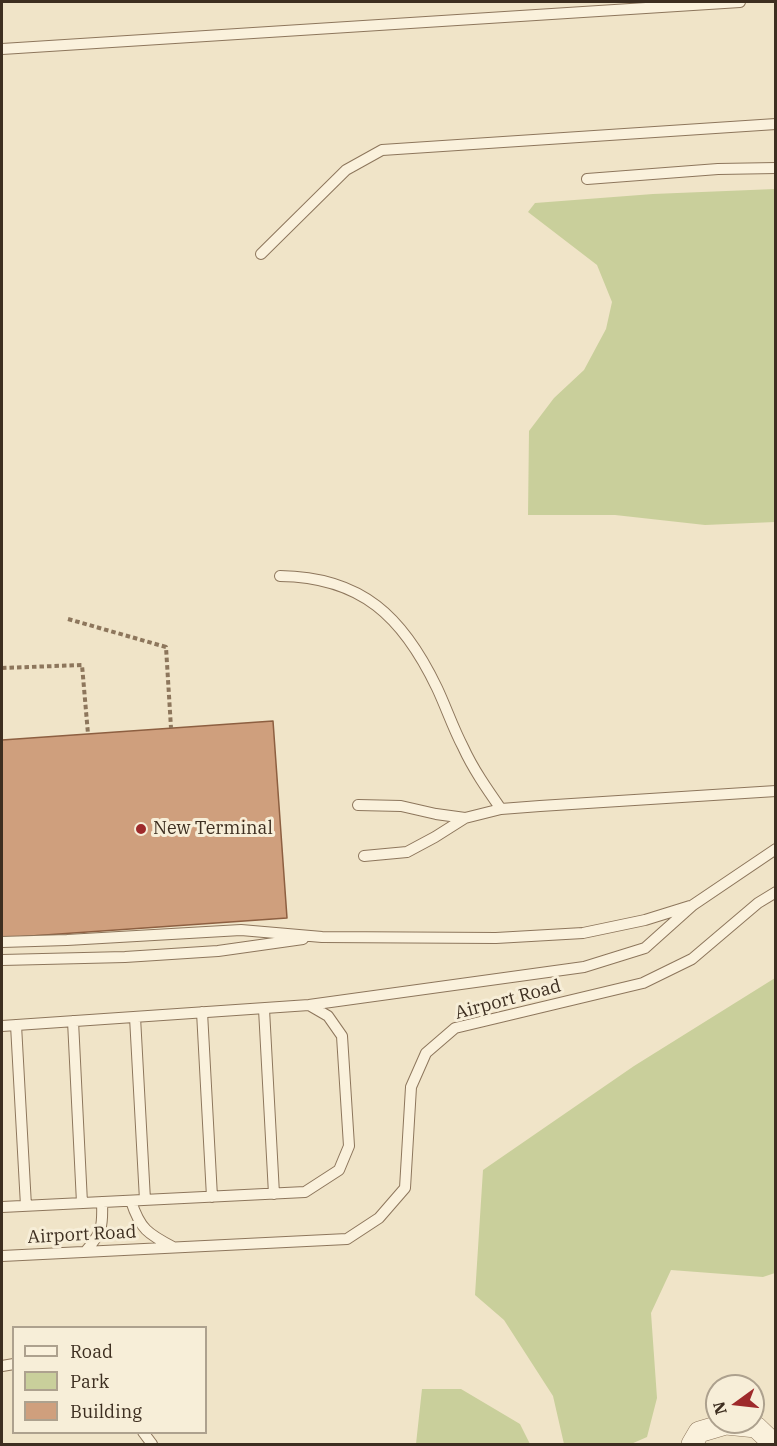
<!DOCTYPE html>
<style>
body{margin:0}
#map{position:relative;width:777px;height:1446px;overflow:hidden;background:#f0e4c8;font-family:"IBM Plex Serif",serif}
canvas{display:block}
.frame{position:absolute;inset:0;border:3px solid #3d2e20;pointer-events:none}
.legend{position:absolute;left:12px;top:1326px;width:195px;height:108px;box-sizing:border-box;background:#f7eed8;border:2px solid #ada18e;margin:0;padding:8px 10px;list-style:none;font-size:18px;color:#3d2e20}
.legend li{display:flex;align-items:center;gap:12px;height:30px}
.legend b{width:30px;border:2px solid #ada18e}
.north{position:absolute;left:705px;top:1374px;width:60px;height:60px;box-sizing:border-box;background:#f7eed8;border:2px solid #ada18e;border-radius:50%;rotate:255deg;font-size:16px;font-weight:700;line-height:24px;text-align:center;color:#3d2e20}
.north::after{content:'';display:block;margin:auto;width:21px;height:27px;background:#9e2a2b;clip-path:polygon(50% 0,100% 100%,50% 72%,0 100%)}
</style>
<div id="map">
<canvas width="777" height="1446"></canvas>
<div class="frame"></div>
<ul class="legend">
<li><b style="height:8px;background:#faf1dc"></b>Road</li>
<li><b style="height:16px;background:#c9cf9b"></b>Park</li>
<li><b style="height:16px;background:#cf9f7d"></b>Building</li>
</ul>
<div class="north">N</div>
</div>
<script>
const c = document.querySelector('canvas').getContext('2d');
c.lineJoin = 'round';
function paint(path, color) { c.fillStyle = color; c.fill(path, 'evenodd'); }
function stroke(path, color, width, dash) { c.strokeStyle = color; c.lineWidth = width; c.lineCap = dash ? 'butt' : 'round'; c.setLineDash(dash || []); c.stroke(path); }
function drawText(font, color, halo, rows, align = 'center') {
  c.font = font + ' "IBM Plex Serif",serif'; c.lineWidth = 6; c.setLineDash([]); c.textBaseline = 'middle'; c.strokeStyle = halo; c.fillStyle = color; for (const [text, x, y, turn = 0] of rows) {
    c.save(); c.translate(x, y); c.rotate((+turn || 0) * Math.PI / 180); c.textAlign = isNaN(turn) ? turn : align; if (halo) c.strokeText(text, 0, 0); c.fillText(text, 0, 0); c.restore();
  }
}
const green = new Path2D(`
 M 775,189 L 775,522 L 705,525 L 615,515 L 528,515 L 529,431 L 554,398 L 584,370 L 606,329 L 612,302 L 597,265 L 528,212 L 535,203 L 653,194 Z
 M 775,978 L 775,1273 L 763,1277 L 671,1270 L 651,1313 L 657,1398 L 647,1437 L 631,1444 L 564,1444 L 553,1396 L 504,1320 L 475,1295 L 483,1170 L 634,1066 Z
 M 422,1389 L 461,1389 L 520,1424 L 530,1444 L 416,1444 Z`);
const building = new Path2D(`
 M 273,721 L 287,918 L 2,938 L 2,740 Z`);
const path = new Path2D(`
 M 68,619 L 166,647 L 171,728
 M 2,668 L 82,665 L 88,734`);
const lane = new Path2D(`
 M 2,49 L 740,2
 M 587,179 L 718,169 L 776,168
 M 261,254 L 346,170 L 382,150 L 776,124
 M 280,576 C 362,577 403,617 437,688 C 446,707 453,728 463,747 C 473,769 487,789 501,809
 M 358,805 L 401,806 L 436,814 L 465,818 L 501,809 L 540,806 L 776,791
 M 364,856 L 407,852 L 435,837 L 465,818
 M 2,942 L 67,940 L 241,930 L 322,937 L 496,938 L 583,933 L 645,920 L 690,906
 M 2,960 L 125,957 L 218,951 L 303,939
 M 264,1009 L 274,1194
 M 202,1012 L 212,1197
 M 135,1017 L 145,1200
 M 73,1021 L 82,1203
 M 16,1025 L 26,1206
 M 2,1026 L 309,1005 L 584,967 L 645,948 L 693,905 L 776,849
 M 131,1201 C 140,1229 148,1234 173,1247
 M 2,1207 L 305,1192 L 339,1170 L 349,1146 L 342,1036 L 328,1016 L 309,1005
 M 83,1252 L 85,1252 C 102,1233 103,1227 102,1202
 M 2,1256 L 347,1239 L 379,1218 L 405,1188 L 411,1087 L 426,1053 L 455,1028 L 643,983 L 692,959 L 758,903 L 776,892
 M 2,1366 L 14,1364
 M 143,1432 L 152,1444`);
const street = new Path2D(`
 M 692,1444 L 699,1432 L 726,1424 L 756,1427 L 774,1444`);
const markers = [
 [141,829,6,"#9e2a2b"]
];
const poiNames = [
 ["New Terminal",153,829]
];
const streetNames = [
 ["Airport Road",508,1000,-15],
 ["Airport Road",82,1235,-3]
];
paint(green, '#c9cf9b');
paint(building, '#cf9f7d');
stroke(building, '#8d5f41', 1.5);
stroke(lane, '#8d765c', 12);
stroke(street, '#8d765c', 22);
stroke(path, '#8d765c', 4, [4.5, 3]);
stroke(lane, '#faf1dc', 10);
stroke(street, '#faf1dc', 21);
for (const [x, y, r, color] of markers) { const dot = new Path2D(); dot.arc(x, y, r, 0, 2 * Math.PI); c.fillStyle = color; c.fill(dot); stroke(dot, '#f7eed8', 2); }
drawText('18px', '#3d2e20', '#f7eed8', poiNames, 'left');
drawText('18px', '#3d2e20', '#f7eed8', streetNames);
</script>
